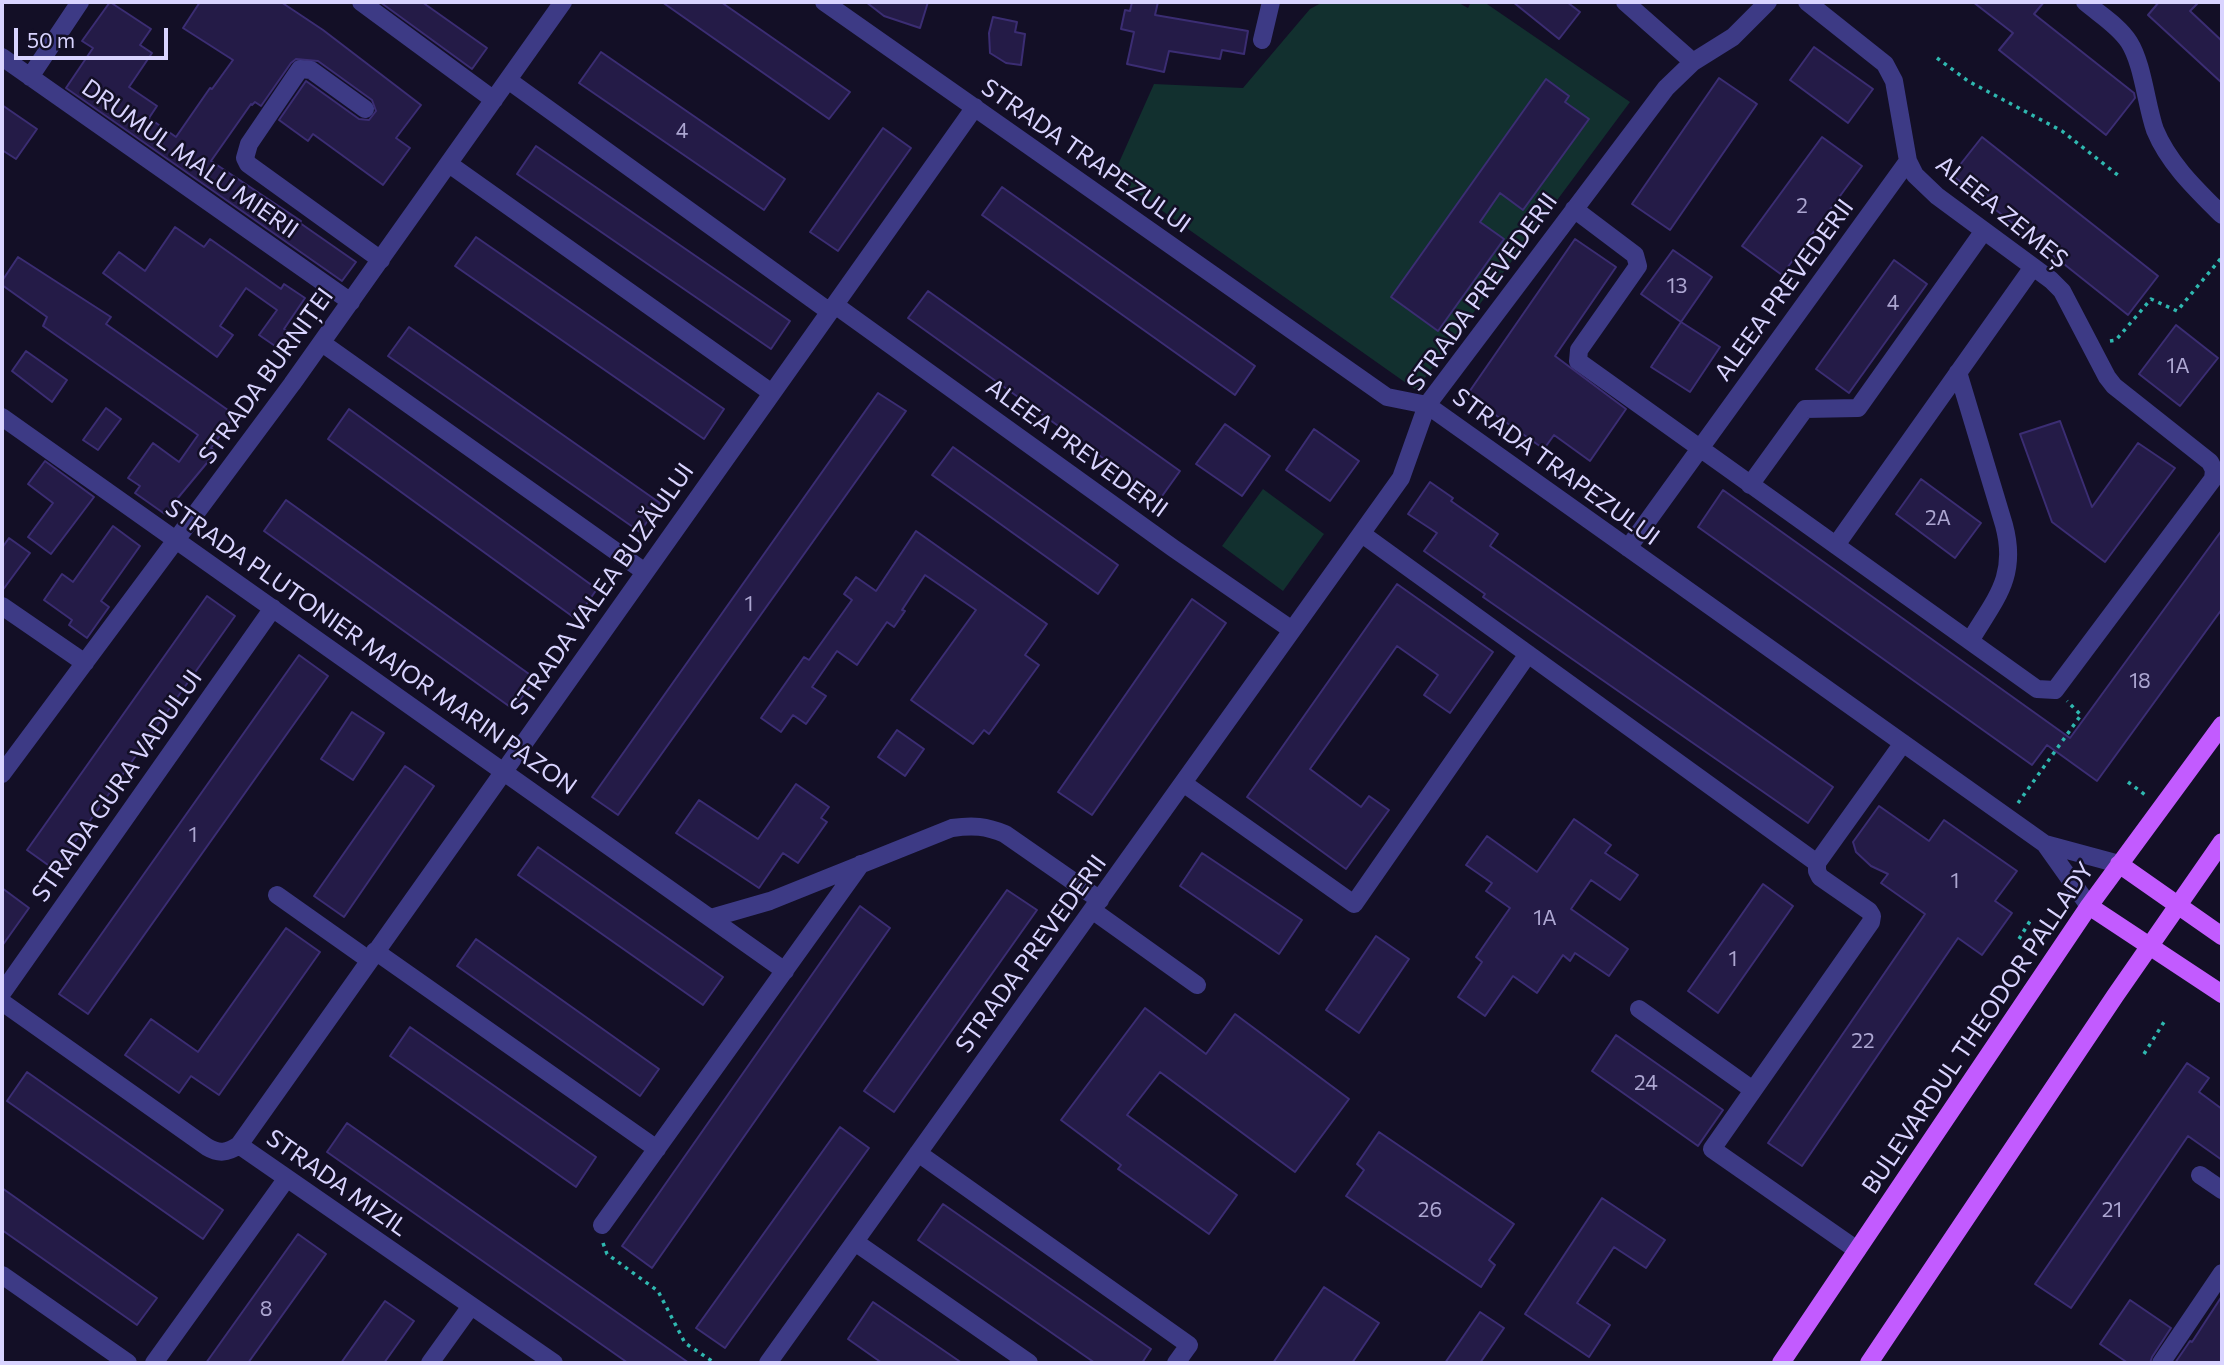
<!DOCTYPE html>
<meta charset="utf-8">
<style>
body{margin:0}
#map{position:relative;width:2224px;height:1365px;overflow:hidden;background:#130f26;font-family:Commissioner,sans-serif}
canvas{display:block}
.frame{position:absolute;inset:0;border:4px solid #d9d4ff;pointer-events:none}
.scale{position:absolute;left:14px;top:28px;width:154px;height:32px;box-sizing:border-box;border:4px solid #d9d4ff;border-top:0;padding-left:9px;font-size:21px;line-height:24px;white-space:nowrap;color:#d9d4ff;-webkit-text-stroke:5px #130f26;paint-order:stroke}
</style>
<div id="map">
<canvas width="2224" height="1365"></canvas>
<div class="frame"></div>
<div class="scale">50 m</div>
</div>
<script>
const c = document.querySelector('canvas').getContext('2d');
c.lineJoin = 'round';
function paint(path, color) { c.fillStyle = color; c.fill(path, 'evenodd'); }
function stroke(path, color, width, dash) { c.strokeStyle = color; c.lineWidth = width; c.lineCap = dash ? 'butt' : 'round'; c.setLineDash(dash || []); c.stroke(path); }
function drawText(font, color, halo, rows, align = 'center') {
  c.font = font + ' Commissioner,sans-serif'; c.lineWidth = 5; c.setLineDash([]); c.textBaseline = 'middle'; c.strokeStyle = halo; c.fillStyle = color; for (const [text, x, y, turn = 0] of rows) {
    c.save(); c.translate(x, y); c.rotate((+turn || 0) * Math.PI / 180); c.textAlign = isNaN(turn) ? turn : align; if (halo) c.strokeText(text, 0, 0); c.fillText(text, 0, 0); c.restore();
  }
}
const green = new Path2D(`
 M 1323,2 L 1457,2 L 1468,8 L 1471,2 L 1484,2 L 1630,102 L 1416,390 L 1113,176 L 1154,84 L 1243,88 L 1310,9 Z
 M 1263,489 L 1324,534 L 1283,591 L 1222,546 Z`);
const building = new Path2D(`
 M 110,2 L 151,29 L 140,45 L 152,53 L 129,87 L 157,106 L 149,118 L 176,137 L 210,88 L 212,89 L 233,60 L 183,28 L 200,2 L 281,2 L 323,30 L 421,105 L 396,138 L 410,148 L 383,185 L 313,134 L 308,141 L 279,120 L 306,81 L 359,119 L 369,120 L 376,111 L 372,100 L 318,61 L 296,59 L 291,63 L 261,106 L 255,102 L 252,105 L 251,104 L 211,161 L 301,221 L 300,223 L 356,262 L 342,281 L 66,88 L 93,48 L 82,41 Z
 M 380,2 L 422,2 L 487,48 L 472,69 Z
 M 662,2 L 721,2 L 850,92 L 829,119 Z
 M 866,2 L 928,2 L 920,28 L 884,16 Z
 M 1132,2 L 1158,2 L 1155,15 L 1248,31 L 1244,54 L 1222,50 L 1220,59 L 1169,51 L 1164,72 L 1127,64 L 1134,32 L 1121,29 L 1125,10 L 1130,11 Z
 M 1513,2 L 1567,2 L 1580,12 L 1559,39 Z
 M 1973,2 L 2044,2 L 2034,14 L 2134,93 L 2135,98 L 2106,135 L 1999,50 L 2013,33 Z
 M 2159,2 L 2199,2 L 2190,11 L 2222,41 L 2222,83 L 2148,15 Z
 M 993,17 L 1017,22 L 1015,32 L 1025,34 L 1021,65 L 1006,63 L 990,53 L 989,33 Z
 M 1814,47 L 1873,89 L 1848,123 L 1790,80 Z
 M 601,52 L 785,179 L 764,210 L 579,83 Z
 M 1719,78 L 1757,104 L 1670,230 L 1632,204 Z
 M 1546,79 L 1569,96 L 1565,102 L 1589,119 L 1523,210 L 1500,193 L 1480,222 L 1504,239 L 1438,331 L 1391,297 Z
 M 2,105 L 37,129 L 16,159 L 2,150 Z
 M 883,128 L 911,148 L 838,251 L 810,232 Z
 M 1822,137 L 1862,166 L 1782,275 L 1742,246 Z
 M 1982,137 L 2158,276 L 2128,315 L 1952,175 Z
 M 536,146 L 790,321 L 771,349 L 517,174 Z
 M 1002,187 L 1255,366 L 1235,395 L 982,215 Z
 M 175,227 L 204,247 L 210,239 L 281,289 L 284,284 L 305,298 L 284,329 L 289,332 L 278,348 L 259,335 L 277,310 L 246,288 L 220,326 L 233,335 L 217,357 L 103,273 L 119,252 L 145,271 Z
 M 476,237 L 724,409 L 704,439 L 455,266 Z
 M 1575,239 L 1616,267 L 1555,356 L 1626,409 L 1590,461 L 1554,435 L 1544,449 L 1467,395 Z
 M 1673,250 L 1712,277 L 1681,322 L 1641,294 Z
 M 18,257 L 111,317 L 106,324 L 235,415 L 211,448 L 216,452 L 177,499 L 180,502 L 169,517 L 135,493 L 140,486 L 128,478 L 153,443 L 179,462 L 198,435 L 43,326 L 47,317 L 2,285 L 2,281 Z
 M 1894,260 L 1927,284 L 1849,393 L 1816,369 Z
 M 928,291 L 1180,471 L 1160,499 L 908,318 Z
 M 1681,322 L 1720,347 L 1690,392 L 1651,367 Z
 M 2176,325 L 2218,358 L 2180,406 L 2139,374 Z
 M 409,327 L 660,503 L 640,532 L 388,356 Z
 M 26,351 L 67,380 L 52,402 L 12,371 Z
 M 878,393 L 906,411 L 618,815 L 592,797 Z
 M 106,408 L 121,419 L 98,450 L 83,440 Z
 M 349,409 L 597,589 L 576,619 L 328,439 Z
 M 2060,421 L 2092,507 L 2138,443 L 2175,468 L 2105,562 L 2052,522 L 2020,434 Z
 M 1225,424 L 1270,456 L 1242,496 L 1196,464 Z
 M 1314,429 L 1359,461 L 1330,501 L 1286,470 Z
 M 953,447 L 1118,565 L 1098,594 L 932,475 Z
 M 45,461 L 94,497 L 51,554 L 28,537 L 53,503 L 28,484 Z
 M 1921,479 L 1981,523 L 1955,558 L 1896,514 Z
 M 1430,482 L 1453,498 L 1451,501 L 1498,534 L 1490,546 L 1833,787 L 1808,823 L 1483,597 L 1485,594 L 1424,551 L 1437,533 L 1408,514 Z
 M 1723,490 L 2070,738 L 2222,530 L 2222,609 L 2097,781 L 2047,745 L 2032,765 L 1698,527 Z
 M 286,500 L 536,679 L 513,709 L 264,531 Z
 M 113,526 L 140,546 L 101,601 L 109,607 L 87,638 L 69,625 L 72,620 L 44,600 L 62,574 L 73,582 Z
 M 916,531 L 1047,624 L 1025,655 L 1039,665 L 989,734 L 984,730 L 973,744 L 911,700 L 976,610 L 925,575 L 902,610 L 905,611 L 894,627 L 887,622 L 857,665 L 837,651 L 812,687 L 826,696 L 806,724 L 793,715 L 781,732 L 761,718 L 804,657 L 809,660 L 852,600 L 844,594 L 856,577 L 876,591 Z
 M 9,538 L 30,553 L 2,591 L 2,548 Z
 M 1397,584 L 1493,652 L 1450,713 L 1424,695 L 1438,675 L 1397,646 L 1310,769 L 1361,807 L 1369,796 L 1389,810 L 1346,869 L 1247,797 Z
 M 207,596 L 235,616 L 55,870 L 27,850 Z
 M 1192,599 L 1226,623 L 1092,815 L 1058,792 Z
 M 299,655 L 328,676 L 88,1014 L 59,994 Z
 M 352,712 L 384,733 L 353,780 L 321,759 Z
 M 897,730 L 924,749 L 905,776 L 878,757 Z
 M 405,766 L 434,786 L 344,917 L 314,896 Z
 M 796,784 L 829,807 L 821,818 L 827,822 L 798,863 L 783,853 L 759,888 L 676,833 L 699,800 L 758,839 Z
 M 1879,806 L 1929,841 L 1944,820 L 2017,871 L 1995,901 L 2012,913 L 1982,955 L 1958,938 L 1802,1166 L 1768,1143 L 1925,914 L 1881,883 L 1888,874 L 1871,866 L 1856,852 L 1853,842 Z
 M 1574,819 L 1611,845 L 1605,853 L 1638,875 L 1620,900 L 1591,880 L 1571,909 L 1628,949 L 1609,976 L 1575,953 L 1570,961 L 1563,955 L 1537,993 L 1513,976 L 1485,1016 L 1458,997 L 1482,962 L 1476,957 L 1510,908 L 1486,891 L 1492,883 L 1466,865 L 1487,836 L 1537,872 Z
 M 538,847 L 723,977 L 703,1005 L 518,875 Z
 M 1202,853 L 1302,920 L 1279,954 L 1180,886 Z
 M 1763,884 L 1793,906 L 1718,1013 L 1688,991 Z
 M 2,888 L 29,908 L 2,946 Z
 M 1007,890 L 1037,910 L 894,1112 L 864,1091 Z
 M 860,906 L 890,928 L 652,1268 L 622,1246 Z
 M 286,928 L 320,952 L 219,1095 L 191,1076 L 179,1093 L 125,1055 L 151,1019 L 198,1052 Z
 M 1376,936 L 1409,959 L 1359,1033 L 1326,1010 Z
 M 476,939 L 659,1069 L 640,1096 L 457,966 Z
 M 1145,1008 L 1206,1054 L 1235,1014 L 1349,1099 L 1295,1172 L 1160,1072 L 1127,1115 L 1237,1195 L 1209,1234 L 1118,1169 L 1121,1165 L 1061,1120 Z
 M 410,1027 L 596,1157 L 576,1187 L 390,1056 Z
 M 1616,1035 L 1723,1110 L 1698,1146 L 1592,1071 Z
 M 2187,1063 L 2209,1078 L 2199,1092 L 2222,1109 L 2222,1160 L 2188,1136 L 2071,1308 L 2035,1284 Z
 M 27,1072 L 223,1210 L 203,1239 L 7,1101 Z
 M 347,1123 L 689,1363 L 628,1363 L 327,1152 Z
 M 840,1127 L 869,1148 L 725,1348 L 696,1328 Z
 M 1379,1132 L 1514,1224 L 1489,1260 L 1495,1265 L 1481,1287 L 1346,1196 L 1364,1170 L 1357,1164 Z
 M 2,1188 L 157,1298 L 137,1325 L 2,1230 Z
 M 1602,1198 L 1665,1240 L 1646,1268 L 1614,1247 L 1577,1303 L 1610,1325 L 1589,1357 L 1525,1314 Z
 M 943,1204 L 1151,1349 L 1142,1363 L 1095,1363 L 918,1240 Z
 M 298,1234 L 326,1254 L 248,1363 L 206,1363 Z
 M 1324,1287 L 1379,1323 L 1352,1363 L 1273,1363 Z
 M 2222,1296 L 2222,1363 L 2175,1363 L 2190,1341 L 2192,1342 Z
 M 2130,1300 L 2171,1328 L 2152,1357 L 2150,1363 L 2128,1363 L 2100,1344 Z
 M 385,1301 L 414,1321 L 384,1363 L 341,1363 Z
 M 873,1302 L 962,1363 L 882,1363 L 848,1339 Z
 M 1480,1312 L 1504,1328 L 1480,1363 L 1445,1363 Z`);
const path = new Path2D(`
 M 1937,58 L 1968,81 L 2062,131 L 2119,176
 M 2110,341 L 2116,340 L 2151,299 L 2177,311 L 2222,257
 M 2128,782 L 2148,797
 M 2018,803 L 2081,715 L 2067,701
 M 2019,939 L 2030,921
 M 2144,1054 L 2164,1022
 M 603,1243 L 607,1254 L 658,1291 L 685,1343 L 715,1363`);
const minor = new Path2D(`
 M 361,2 L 494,100
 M 824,2 L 1387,397 L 1427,405 L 2045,844 L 2089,906
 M 1625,2 L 1693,62
 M 2085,2 C 2099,14 2119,26 2129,42 C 2143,64 2146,104 2155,130 C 2169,164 2197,190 2222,215
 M 1262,40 L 1271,2
 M 2,57 L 351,302
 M 30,77 L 80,2
 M 508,80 L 830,312
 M 365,109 L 311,70 L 300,69 L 249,144 L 245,158 L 248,164 L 381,260
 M 449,164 L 772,393
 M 1574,209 L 1635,255 L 1638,266 L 1579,350 L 1578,361 L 2037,689 L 2055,690 L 2213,479 L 2214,470 L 2210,462 L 2114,386 L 2107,377 L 2062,291 L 2051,280 L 1937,196 L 1915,175 L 1908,161 L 1894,81 L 1885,64 L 1807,2
 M 835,305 L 1173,548 L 1292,630
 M 322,343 L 645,572
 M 1958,372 L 2004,525 C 2018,577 1995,599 1970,641
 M 2,417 L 785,971
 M 1750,485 L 1805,409 L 1858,408 L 1983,232
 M 1362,534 L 1817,863
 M 1836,545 L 2033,267
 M 1628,548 L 1908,161
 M 2,606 L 85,663
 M 2,774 L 292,384 L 563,2
 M 1183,783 L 1354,904 L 1528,654
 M 2045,844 L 2119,864
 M 277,895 L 369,960
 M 1092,910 L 1197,985
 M 711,918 L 770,901 L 952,828 C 973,825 986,826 1005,834 L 1100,900
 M 375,951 L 657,1149
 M 2,993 L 273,608
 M 2,1002 L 207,1147 C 219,1154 227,1153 239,1145 L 975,107
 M 1639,1009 L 1753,1090
 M 239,1145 L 554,1363
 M 918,1153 L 1189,1345 L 1176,1363
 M 2200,1175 L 2222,1190
 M 602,1225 L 861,864
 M 855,1242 L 1029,1363
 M 1857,1250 L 1712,1149 L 1871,922 L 1872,916 L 1869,911 L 1820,877 L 1817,871 L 1817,863 L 1903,743
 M 2,1275 L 128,1363
 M 154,1363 L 287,1178
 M 430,1363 L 471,1306
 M 768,1363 L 1401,478 L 1427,405 L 1666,88 L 1693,62 L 1733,37 L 1768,2
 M 2161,1363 L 2222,1273`);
const major = new Path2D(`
 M 2119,864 L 2222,936
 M 2089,906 L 2222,994
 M 1781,1363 L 2089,906 L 2222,725
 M 1869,1363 L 2115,996 L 2222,842`);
const numberNames = [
 ["4",682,131],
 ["2",1802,206],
 ["13",1677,286],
 ["4",1893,303],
 ["1A",2178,366],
 ["2A",1938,518],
 ["1",749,604],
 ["18",2140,681],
 ["1",193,835],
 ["1",1955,881],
 ["1A",1545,918],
 ["1",1733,959],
 ["22",1863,1041],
 ["24",1646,1083],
 ["26",1430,1210],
 ["21",2112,1210],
 ["8",266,1309]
];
const streetNames = [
 ["STRADA TRAPEZULUI",1086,156,35],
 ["DRUMUL MALU MIERII",190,159,35],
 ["ALEEA ZEMEȘ",2002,212,39],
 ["ALEEA PREVEDERII",1784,290,-54],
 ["STRADA PREVEDERII",1482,292,-54],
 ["STRADA BURNIȚEI",266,376,-54],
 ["ALEEA PREVEDERII",1077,448,36],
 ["STRADA TRAPEZULUI",1556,467,36],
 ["STRADA VALEA BUZĂULUI",602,589,-55],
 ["STRADA PLUTONIER MAJOR MARIN PAZON",371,647,35],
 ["STRADA GURA VADULUI",117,786,-55],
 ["STRADA PREVEDERII",1031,954,-54],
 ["BULEVARDUL THEODOR PALLADY",1978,1028,-56],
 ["STRADA MIZIL",337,1183,35]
];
paint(green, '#12302f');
paint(building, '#241b47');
stroke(building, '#3b2d73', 2);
stroke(path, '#2fb8b0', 3.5, [3.5, 5]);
stroke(minor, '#3d3a85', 18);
stroke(major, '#c25bff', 18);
drawText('21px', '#aca6d1', null, numberNames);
drawText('24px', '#d9d4ff', '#130f26', streetNames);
</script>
